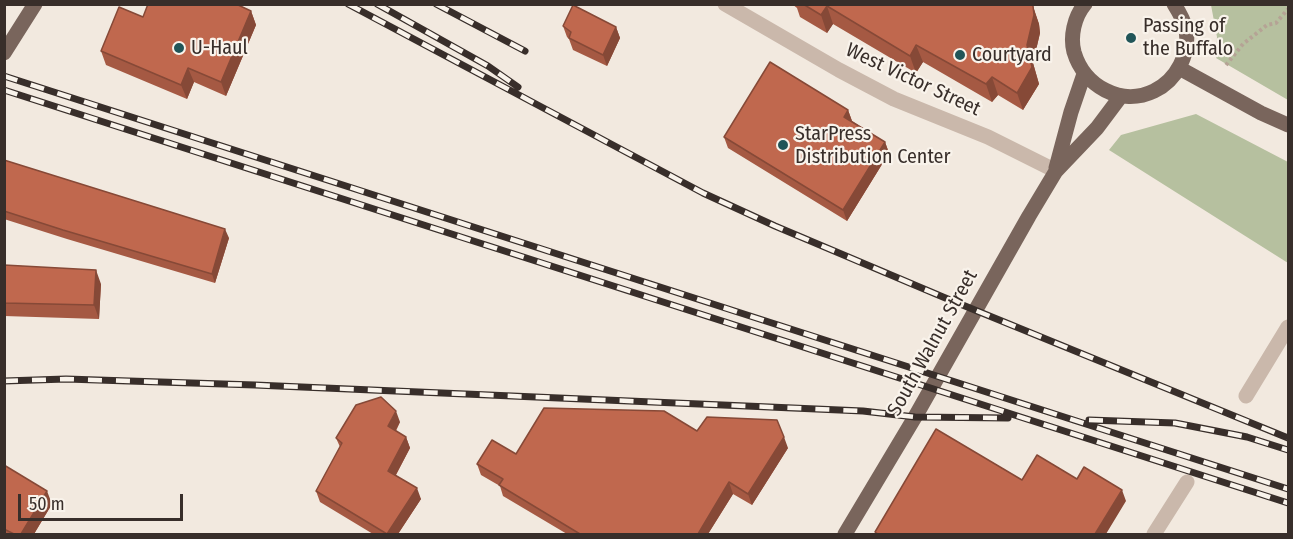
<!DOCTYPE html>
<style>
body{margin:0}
#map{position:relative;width:1293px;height:539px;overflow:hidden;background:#f2e9df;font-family:"Fira Sans Condensed",sans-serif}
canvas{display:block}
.frame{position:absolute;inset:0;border:6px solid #382e2a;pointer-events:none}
.scale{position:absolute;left:18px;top:494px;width:165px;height:27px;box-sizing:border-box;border:3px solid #382e2a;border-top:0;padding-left:8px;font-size:18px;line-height:21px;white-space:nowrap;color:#382e2a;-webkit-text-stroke:4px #f9f3eb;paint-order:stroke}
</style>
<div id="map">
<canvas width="1293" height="539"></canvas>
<div class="frame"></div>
<div class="scale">50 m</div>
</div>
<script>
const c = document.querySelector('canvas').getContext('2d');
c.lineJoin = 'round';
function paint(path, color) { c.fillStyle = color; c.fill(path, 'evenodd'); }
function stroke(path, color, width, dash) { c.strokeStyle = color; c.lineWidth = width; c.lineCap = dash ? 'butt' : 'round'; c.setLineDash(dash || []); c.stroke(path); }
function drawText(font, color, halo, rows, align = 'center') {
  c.font = font + ' "Fira Sans Condensed",sans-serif'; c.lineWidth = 4.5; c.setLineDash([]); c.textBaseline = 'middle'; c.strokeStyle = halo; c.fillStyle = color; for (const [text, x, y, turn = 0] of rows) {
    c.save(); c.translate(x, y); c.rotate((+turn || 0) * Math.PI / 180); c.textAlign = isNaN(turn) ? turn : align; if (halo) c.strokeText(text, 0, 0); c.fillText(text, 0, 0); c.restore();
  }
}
const green = new Path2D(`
 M 1211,5 L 1288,5 L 1288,100 L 1216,58 L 1217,37 Z
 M 1196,114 L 1288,162 L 1288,263 L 1109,150 L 1121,135 Z`);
const path = new Path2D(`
 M 1226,65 L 1243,44 L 1267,25 L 1276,23 L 1288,9`);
const minor = new Path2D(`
 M 725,4 L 839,70 L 894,99 L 988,137 L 1056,171
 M 1246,396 L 1288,327
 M 1154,534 L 1187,482`);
const major = new Path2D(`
 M 1085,4 C 1074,17 1070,37 1074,52 C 1084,86 1121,107 1154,91 C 1177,80 1190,54 1186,29 C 1184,20 1179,12 1174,4
 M 4,53 L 35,4
 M 1179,68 L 1261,113 L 1288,125
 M 1056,168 L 1071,112 L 1084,74
 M 845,534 L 915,417 L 1029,216 L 1056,171 L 1097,128 L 1121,96`);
const rail = new Path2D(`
 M 348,4 L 703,193 L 775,226 L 943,297 L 1288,438
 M 377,4 L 488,66 L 518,87
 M 436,4 L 525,51
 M 4,76 L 1288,489
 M 4,90 L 1288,503
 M 4,381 L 66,379 L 255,385 L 863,411 L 915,417 L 1008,418
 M 1089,420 L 1175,423 L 1247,437 L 1288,450`);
const wall = new Path2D(`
 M 792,4 L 1032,4 L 1039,24 L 1040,33 L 1033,63 L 1039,84 L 1023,110 L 998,95 L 992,102 L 923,62 L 916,73 L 833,24 L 827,33 L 800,17 L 797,8 Z
 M 251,11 L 256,25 L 226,96 L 194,82 L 187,99 L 106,65 L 101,51 L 143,17 Z
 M 563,26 L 616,27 L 620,38 L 607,66 L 573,50 L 569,39 L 567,37 Z
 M 848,110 L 852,121 L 885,142 L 889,153 L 847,221 L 728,148 L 724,137 Z
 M 4,160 L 229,238 L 215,283 L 67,239 L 4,219 Z
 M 4,265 L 101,284 L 99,319 L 4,316 Z
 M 400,422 L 396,431 L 406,437 L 410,448 L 396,475 L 421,499 L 398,534 L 373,534 L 320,502 L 316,491 L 340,447 L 336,438 Z
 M 697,431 L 788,448 L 752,505 L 733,494 L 708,534 L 567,534 L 503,496 L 500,486 L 481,475 L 477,464 L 516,454 Z
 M 4,465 L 52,504 L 34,534 L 4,534 Z`);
const shadedWall = new Path2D(`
 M 827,6 L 833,24 L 827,33 L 821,15 Z
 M 1033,6 L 1039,24 L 1040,33 L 1033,63 L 1039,84 L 1023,110 L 1017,93 L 1027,45 Z
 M 251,11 L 256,25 L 226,96 L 221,82 Z
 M 616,27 L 620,38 L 607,66 L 603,55 Z
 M 916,45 L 923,62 L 916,73 L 910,56 Z
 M 188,68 L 194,82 L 187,99 L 181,85 Z
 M 992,77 L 998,95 L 992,102 L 986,84 Z
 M 848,110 L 852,121 L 844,117 Z
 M 885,142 L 889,153 L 847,221 L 843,210 Z
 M 225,229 L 229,238 L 215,283 L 212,274 Z
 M 96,270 L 101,284 L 99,319 L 94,305 Z
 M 396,411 L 400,422 L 392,437 L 388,426 Z
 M 406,437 L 410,448 L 392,482 L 388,471 Z
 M 784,437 L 788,448 L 752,505 L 748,494 Z
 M 729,482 L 733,494 L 708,534 L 698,534 Z
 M 417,488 L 421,499 L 398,534 L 387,534 Z
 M 1122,490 L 1126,501 L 1106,534 L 1095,534 Z
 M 47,491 L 52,504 L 34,534 L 21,534 Z`);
const building = new Path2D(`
 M 148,4 L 236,4 L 251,11 L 221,82 L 188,68 L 181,85 L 101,51 L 119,7 L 143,17 Z
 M 803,4 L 1032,4 L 1033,6 L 1034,15 L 1027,45 L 1032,67 L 1017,93 L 992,77 L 986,84 L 916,45 L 910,56 L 827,6 L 821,15 Z
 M 573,5 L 616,27 L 603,55 L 569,38 L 571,32 L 563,26 Z
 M 770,62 L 848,110 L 844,117 L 885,142 L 843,210 L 724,137 Z
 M 4,160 L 225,229 L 212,274 L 63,230 L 4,211 Z
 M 4,265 L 96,270 L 94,305 L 4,303 Z
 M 381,397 L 396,411 L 388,426 L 406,437 L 388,471 L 417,488 L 387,534 L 316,491 L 342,443 L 336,438 L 356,405 Z
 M 544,408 L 664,411 L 697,431 L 707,417 L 777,420 L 784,437 L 748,494 L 729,482 L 698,534 L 580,534 L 499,485 L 503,479 L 477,464 L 492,440 L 516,454 Z
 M 936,429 L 1022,480 L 1037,455 L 1077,479 L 1084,467 L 1122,490 L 1095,534 L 878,534 L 875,532 Z
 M 4,465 L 47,491 L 21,534 L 14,534 L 4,529 Z`);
const markers = [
 [1131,38,6,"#215558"],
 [179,48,6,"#215558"],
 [960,55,6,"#215558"],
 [783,145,6,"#215558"]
];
const poiNames = [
 ["Passing of",1143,26],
 ["the Buffalo",1143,49],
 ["U-Haul",191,48],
 ["Courtyard",972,55],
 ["StarPress",795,134],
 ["Distribution Center",795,157]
];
const streetNames = [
 ["West Victor Street",913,80,25],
 ["South Walnut Street",933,343,-61]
];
paint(green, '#b6c09f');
stroke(path, '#b5a395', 4, [3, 3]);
stroke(minor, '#cab8ab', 15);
stroke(major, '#79655c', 15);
stroke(rail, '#382e2a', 7);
stroke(rail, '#f9f3eb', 4.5, [14]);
paint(wall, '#a55943');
paint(shadedWall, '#864937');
paint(building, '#c0684e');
stroke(building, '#864937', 1.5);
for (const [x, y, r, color] of markers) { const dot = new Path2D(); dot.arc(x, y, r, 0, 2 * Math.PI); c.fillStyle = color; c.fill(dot); stroke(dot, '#f9f3eb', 2); }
drawText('20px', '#382e2a', '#f9f3eb', poiNames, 'left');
drawText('20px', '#382e2a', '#f9f3eb', streetNames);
</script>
